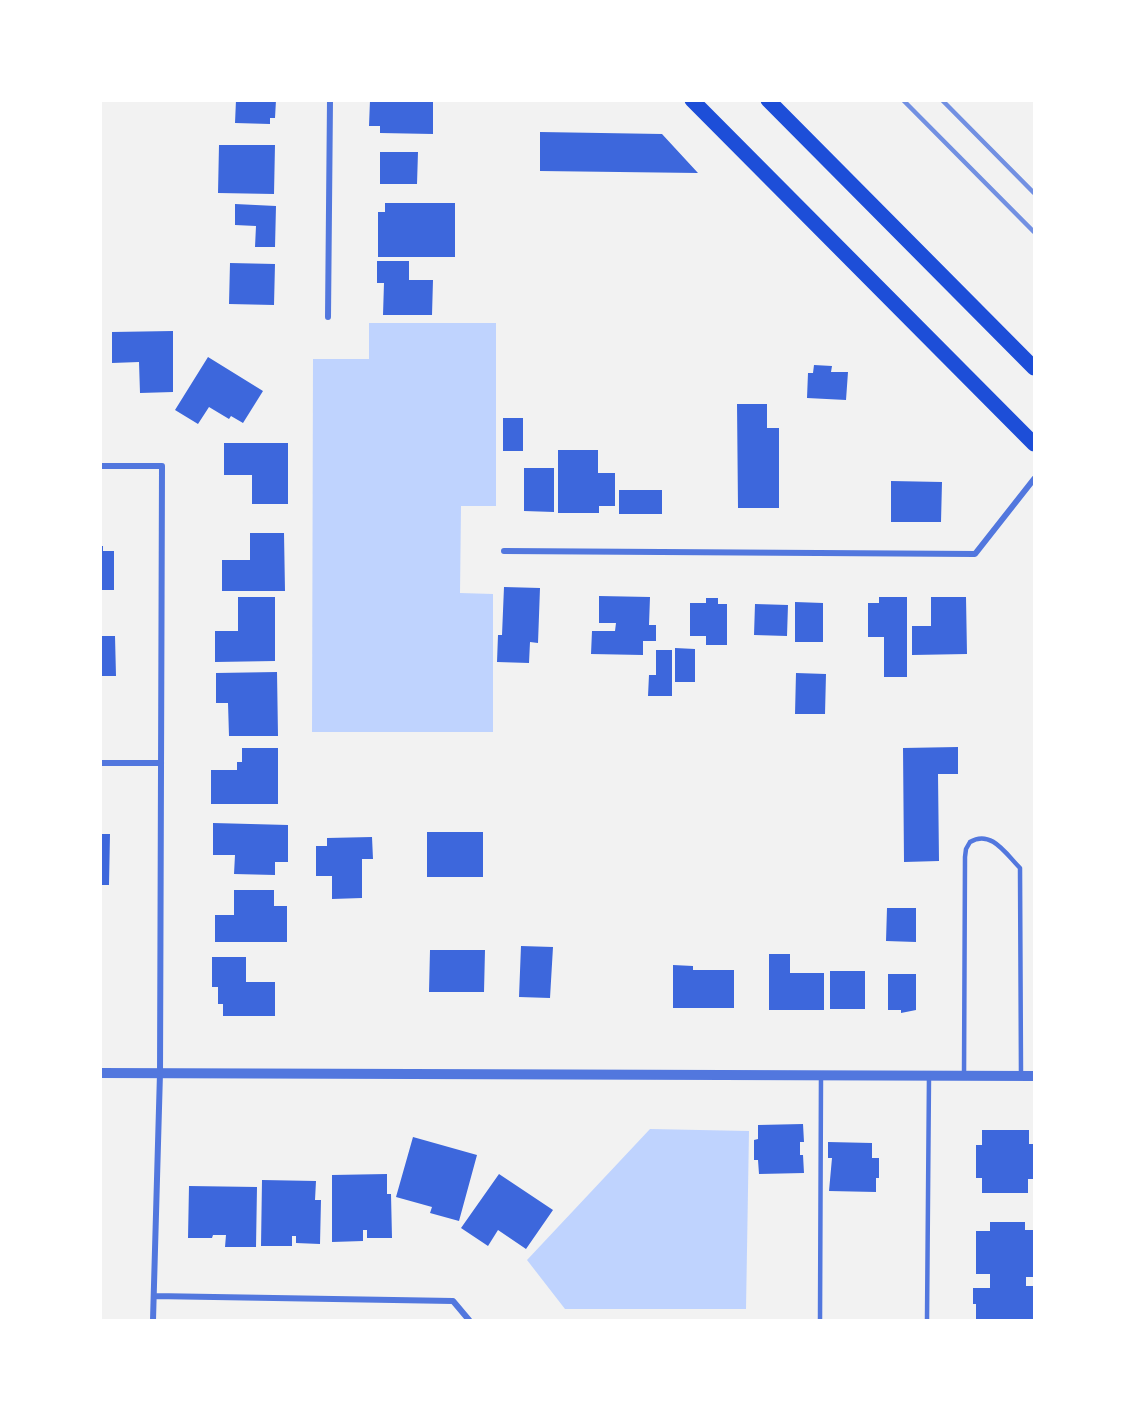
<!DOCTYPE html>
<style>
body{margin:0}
#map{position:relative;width:1135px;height:1421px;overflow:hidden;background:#f2f2f2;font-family:Manrope,sans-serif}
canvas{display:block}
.frame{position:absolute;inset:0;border:102px solid #fff;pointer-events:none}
</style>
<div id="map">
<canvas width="1135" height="1421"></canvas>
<div class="frame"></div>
</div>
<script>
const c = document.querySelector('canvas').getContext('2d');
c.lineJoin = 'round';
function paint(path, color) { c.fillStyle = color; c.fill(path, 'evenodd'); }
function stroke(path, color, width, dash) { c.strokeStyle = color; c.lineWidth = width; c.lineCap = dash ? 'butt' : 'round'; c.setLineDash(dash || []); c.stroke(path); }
const water = new Path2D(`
 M 369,323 L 496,323 L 496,506 L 461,506 L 460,593 L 493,594 L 493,732 L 312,732 L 313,359 L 369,359 Z
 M 650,1129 L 749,1131 L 746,1309 L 565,1309 L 527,1260 Z`);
const building = new Path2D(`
 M 236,100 L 276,100 L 275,118 L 270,118 L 270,124 L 235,123 Z
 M 370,100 L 433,100 L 433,134 L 380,133 L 380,126 L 369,126 Z
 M 540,132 L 662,134 L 698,173 L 540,171 Z
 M 219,145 L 275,145 L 274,194 L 218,193 Z
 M 380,152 L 418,152 L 417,184 L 380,184 Z
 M 385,203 L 455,203 L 455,257 L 378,257 L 378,212 L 385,212 Z
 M 235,204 L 276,206 L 275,247 L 255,247 L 256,226 L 235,225 Z
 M 377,261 L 409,261 L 409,280 L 433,280 L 432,315 L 383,315 L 384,283 L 377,283 Z
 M 230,263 L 275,264 L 274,305 L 229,304 Z
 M 173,331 L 173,392 L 140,393 L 139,362 L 112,363 L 112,332 Z
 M 208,357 L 263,391 L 243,423 L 231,416 L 229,419 L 209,407 L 198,424 L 175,410 Z
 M 814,365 L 832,366 L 831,372 L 848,372 L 846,400 L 807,398 L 808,373 L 813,373 Z
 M 737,404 L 767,404 L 767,428 L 779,428 L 779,508 L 738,508 Z
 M 503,418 L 523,418 L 523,451 L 503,451 Z
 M 224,443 L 288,443 L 288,504 L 252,504 L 252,475 L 224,475 Z
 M 558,450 L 598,450 L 598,473 L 615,473 L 615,506 L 599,506 L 599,513 L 558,513 Z
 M 524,468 L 554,468 L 554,512 L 524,511 Z
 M 891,481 L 942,482 L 941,522 L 891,522 Z
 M 619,490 L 662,490 L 662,514 L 619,514 Z
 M 250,533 L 284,533 L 285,591 L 222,591 L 222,560 L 250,560 Z
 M 100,546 L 103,546 L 103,551 L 114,551 L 114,590 L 100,590 Z
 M 504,587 L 540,588 L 538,643 L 530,642 L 529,663 L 497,662 L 498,635 L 502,635 Z
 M 599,596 L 650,597 L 649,625 L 656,625 L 656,641 L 643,641 L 643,655 L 591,654 L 592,631 L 615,631 L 616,623 L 599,623 Z
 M 238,597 L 275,597 L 275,661 L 215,662 L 215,631 L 238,631 Z
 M 879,597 L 907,597 L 907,677 L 884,677 L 884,637 L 868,637 L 868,603 L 879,603 Z
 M 931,597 L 966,597 L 967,654 L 912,655 L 912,626 L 931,626 Z
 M 706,598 L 718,598 L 718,604 L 727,604 L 727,645 L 706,645 L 706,636 L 690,636 L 690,603 L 706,603 Z
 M 795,602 L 823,603 L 823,642 L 795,642 Z
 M 755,604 L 788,605 L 787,636 L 754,635 Z
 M 100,636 L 115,636 L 116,676 L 100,676 Z
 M 675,648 L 695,649 L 695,682 L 675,682 Z
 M 656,650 L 672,650 L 672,696 L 648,696 L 649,675 L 656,675 Z
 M 277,672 L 278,736 L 229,736 L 228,703 L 216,703 L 216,673 Z
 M 796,673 L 826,674 L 825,714 L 795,714 Z
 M 958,747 L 958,774 L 938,774 L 939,861 L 904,862 L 903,748 Z
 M 242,748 L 278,748 L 278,804 L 211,804 L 211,770 L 237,770 L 237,762 L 242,762 Z
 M 213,823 L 288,825 L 288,862 L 275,862 L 275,875 L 234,874 L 235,855 L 213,855 Z
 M 427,832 L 483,832 L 483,877 L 427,877 Z
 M 100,834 L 110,834 L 109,885 L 100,885 Z
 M 372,837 L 373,859 L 362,859 L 362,898 L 332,899 L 332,876 L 316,876 L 316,846 L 327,846 L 327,838 Z
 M 234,890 L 274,890 L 274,906 L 287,906 L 287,942 L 215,942 L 215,915 L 234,915 Z
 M 887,908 L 916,908 L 916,942 L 886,941 Z
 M 521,946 L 553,947 L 550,998 L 519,997 Z
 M 430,950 L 485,950 L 484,992 L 429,992 Z
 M 769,954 L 790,954 L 790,973 L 824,973 L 824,1010 L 769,1010 Z
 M 212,957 L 246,957 L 246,982 L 275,982 L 275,1016 L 223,1016 L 223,1004 L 218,1004 L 218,987 L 212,987 Z
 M 673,965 L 693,966 L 693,970 L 734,970 L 734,1008 L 673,1008 Z
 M 830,971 L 865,971 L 865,1009 L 830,1009 Z
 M 888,974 L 916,974 L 916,1010 L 901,1013 L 901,1010 L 888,1010 Z
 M 803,1124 L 804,1142 L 800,1142 L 800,1155 L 803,1155 L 804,1173 L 759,1174 L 758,1160 L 754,1160 L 754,1140 L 758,1139 L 758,1125 Z
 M 982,1130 L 1029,1130 L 1029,1144 L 1034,1144 L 1034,1179 L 1028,1179 L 1028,1193 L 982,1193 L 982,1178 L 976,1178 L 976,1145 L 982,1145 Z
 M 413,1137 L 477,1155 L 459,1221 L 430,1213 L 432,1207 L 396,1197 Z
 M 828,1142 L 872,1143 L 872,1158 L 879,1158 L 879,1178 L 876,1178 L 876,1192 L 829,1191 L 832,1158 L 828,1158 Z
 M 387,1174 L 387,1194 L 391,1194 L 392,1238 L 367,1238 L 367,1230 L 363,1230 L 363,1241 L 332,1242 L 332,1175 Z
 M 499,1174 L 553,1210 L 526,1249 L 498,1230 L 488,1246 L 461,1228 Z
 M 262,1180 L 316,1181 L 315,1200 L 321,1200 L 320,1244 L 296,1243 L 296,1236 L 292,1236 L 292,1246 L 261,1246 Z
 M 189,1186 L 257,1187 L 256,1247 L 225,1247 L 226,1235 L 213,1235 L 212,1238 L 188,1238 Z
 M 990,1222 L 1025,1222 L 1025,1230 L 1034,1230 L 1034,1277 L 1026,1277 L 1026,1286 L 1034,1286 L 1034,1320 L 976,1320 L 976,1304 L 973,1304 L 973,1288 L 990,1288 L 990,1274 L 976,1274 L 976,1231 L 990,1231 Z`);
const service = new Path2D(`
 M 964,1076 L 965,857 L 966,849 L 970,842 C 991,829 1006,854 1020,868 L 1021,1076
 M 820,1320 L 821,1075
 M 927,1320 L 929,1076`);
const minor = new Path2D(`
 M 328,317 L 330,100
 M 100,466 L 162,466 L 160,1073 L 153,1320
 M 504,551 L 975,554 L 1034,479
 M 100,763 L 161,763
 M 154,1296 L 453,1301 L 469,1320`);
const tertiary = new Path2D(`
 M 100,1073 L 1034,1076`);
const primary = new Path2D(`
 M 692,100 L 1034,444
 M 768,100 L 1034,368`);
const rail = new Path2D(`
 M 903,100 L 1034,232
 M 942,100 L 1034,193`);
paint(water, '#bfd3fe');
paint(building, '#3d67dc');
stroke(service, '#5277de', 4.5);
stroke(minor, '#5277de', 6);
stroke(tertiary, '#5277de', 10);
stroke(primary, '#1d4ed8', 15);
stroke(rail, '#7290e2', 4.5);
</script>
